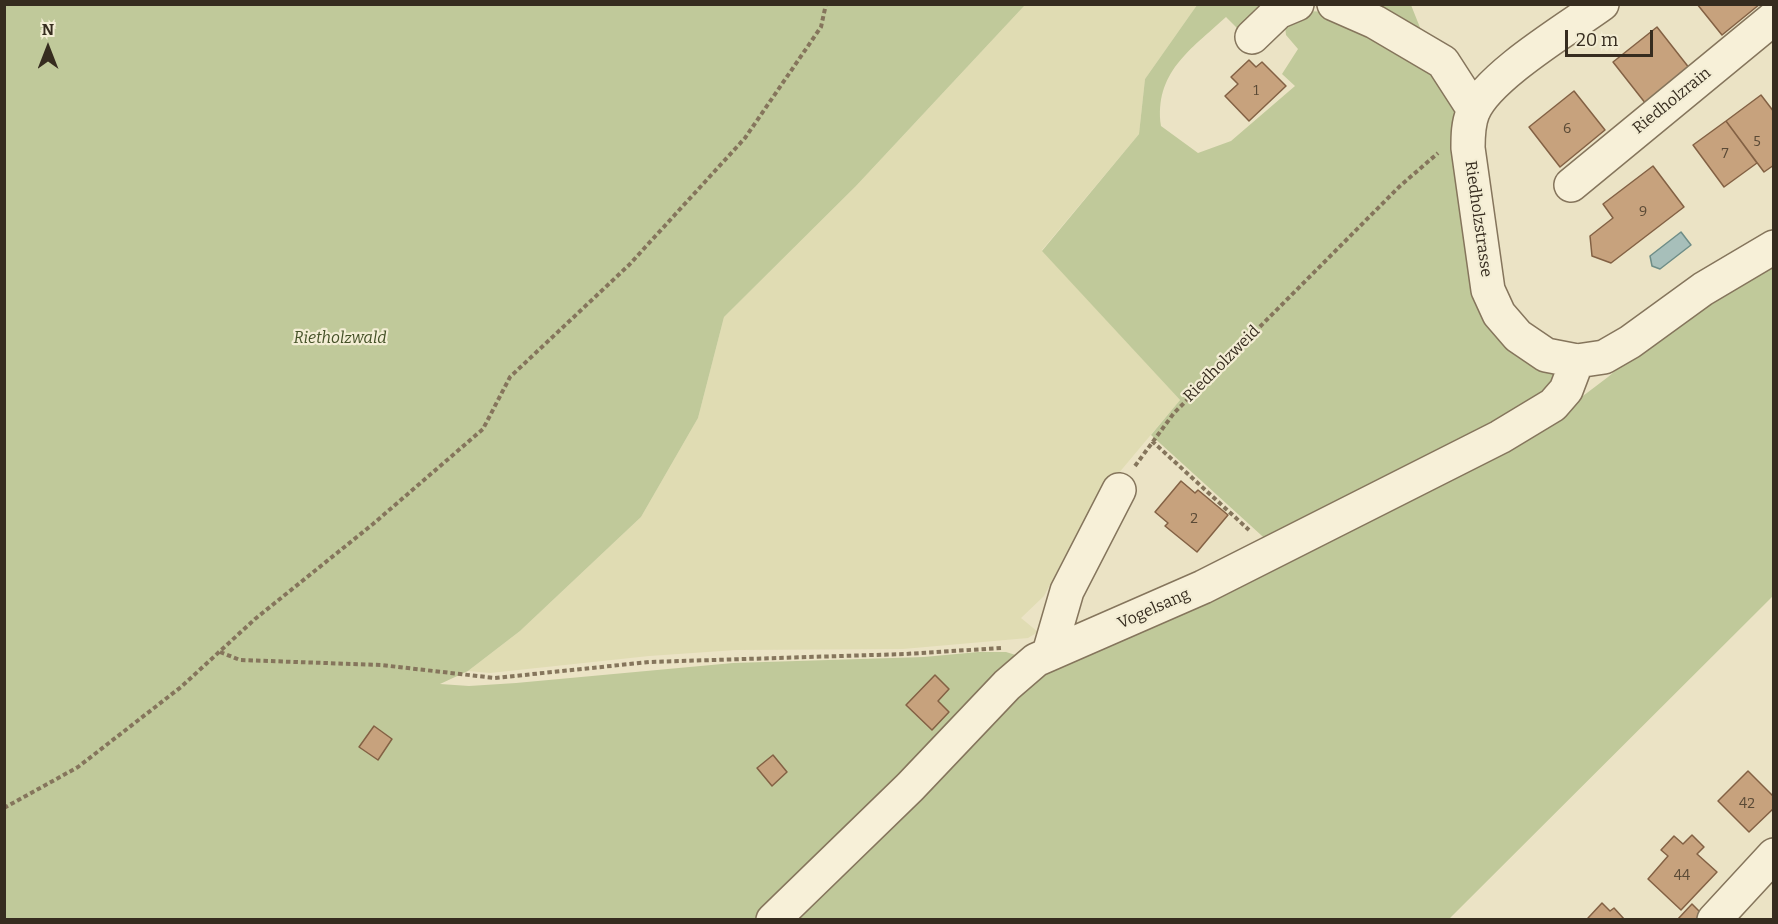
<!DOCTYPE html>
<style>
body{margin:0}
#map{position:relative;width:1778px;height:924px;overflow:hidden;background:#ebe3c5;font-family:Bitter,serif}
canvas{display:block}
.frame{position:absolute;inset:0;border:6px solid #362c1f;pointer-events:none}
.north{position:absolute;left:18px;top:18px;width:60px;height:60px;-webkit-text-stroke:4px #f3edd4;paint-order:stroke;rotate:0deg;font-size:16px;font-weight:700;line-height:24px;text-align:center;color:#362c1f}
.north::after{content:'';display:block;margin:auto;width:21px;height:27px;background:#362c1f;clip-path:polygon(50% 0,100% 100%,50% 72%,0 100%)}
.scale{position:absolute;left:1565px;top:30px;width:88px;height:27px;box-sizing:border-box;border:3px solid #362c1f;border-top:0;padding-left:8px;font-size:18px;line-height:21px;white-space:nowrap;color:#362c1f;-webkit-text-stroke:4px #f3edd4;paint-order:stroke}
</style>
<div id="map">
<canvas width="1778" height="924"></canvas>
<div class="frame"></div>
<div class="north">N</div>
<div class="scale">20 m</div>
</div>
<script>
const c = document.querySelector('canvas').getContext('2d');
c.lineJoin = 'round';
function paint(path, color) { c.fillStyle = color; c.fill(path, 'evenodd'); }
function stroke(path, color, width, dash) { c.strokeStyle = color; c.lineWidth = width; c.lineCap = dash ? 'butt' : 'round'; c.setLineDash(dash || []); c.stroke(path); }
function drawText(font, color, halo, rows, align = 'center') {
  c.font = font + ' Bitter,serif'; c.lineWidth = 4.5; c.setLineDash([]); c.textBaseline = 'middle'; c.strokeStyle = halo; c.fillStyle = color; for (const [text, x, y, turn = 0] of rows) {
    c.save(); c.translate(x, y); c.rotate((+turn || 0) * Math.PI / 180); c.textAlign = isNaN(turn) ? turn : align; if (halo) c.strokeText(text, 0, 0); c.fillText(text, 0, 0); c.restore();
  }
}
const farmland = new Path2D(`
 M 1025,5 L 1197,5 L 1145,79 L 1139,134 L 1042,250 L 1180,400 L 1092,505 L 1044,596 L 1021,618 L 1038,632 L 1028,638 L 903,649 L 736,650 L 649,656 L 490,673 L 468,671 L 520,631 L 641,517 L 698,418 L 724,317 L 856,186 Z`);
const green = new Path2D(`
 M 5,5 L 1025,5 L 856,186 L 724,317 L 698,418 L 641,517 L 520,631 L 468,671 L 440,684 L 469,686 L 516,683 L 733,663 L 924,657 L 978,652 L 1006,652 L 1019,656 L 761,919 L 5,920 Z
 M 1197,5 L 1275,5 L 1240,31 L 1226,17 C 1190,50 1154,73 1161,126 L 1198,153 L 1231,141 L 1295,86 L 1282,74 L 1298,49 L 1286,35 L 1285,26 L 1304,11 L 1332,12 L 1430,64 L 1454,105 L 1457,148 L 1476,290 L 1553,373 L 1557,381 L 1556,391 L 1272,545 L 1151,435 L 1180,400 L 1042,251 L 1139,134 L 1145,79 Z
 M 1352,5 L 1411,5 L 1425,40 Z
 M 1773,267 L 1773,596 L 1449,919 L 781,920 L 1015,685 L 1571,405 L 1608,377 L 1670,322 Z`);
const water = new Path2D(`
 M 1681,232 L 1691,245 L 1660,269 L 1652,266 L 1650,256 Z`);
const building = new Path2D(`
 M 1697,4 L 1760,4 L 1722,35 Z
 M 1657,27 L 1690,69 L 1646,104 L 1613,62 Z
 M 1249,60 L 1256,67 L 1262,62 L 1286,86 L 1249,121 L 1225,96 L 1238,84 L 1231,77 Z
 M 1574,91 L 1605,130 L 1560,167 L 1529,127 Z
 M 1761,95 L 1774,112 L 1774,165 L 1764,172 L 1726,121 Z
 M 1726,121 L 1757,163 L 1724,187 L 1693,145 Z
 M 1653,166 L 1684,207 L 1611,263 L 1592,256 L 1590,236 L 1613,218 L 1603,204 Z
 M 1181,481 L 1195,493 L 1198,490 L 1228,515 L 1197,552 L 1165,526 L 1168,523 L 1155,512 Z
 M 935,675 L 949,689 L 938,701 L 949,712 L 932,730 L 906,705 Z
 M 374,726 L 392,739 L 378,760 L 359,747 Z
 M 773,755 L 787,772 L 772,786 L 757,768 Z
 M 1748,771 L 1774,797 L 1774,808 L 1749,832 L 1718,801 Z
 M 1692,835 L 1704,847 L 1697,854 L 1717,872 L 1681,910 L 1648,879 L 1668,856 L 1661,850 L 1674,836 L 1683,844 Z
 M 1602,903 L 1610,911 L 1614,908 L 1625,920 L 1589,920 L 1588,918 Z
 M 1692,904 L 1702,914 L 1697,920 L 1677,920 Z`);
const path = new Path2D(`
 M 1152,441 L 1249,530
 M 1135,466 L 1174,413 L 1400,186 L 1438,153
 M 220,652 L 240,660 L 381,665 L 495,678 L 649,662 L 905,654 L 1001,648
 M 4,808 L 78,767 L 181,687 L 255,619 L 373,524 L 483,429 L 510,377 L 629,265 L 745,138 L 821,27 L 826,4`);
const minor = new Path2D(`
 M 1334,4 L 1375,22 L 1443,62 L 1474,110
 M 1602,4 C 1569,28 1488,76 1473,112 C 1468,124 1468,136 1468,148 L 1488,290 L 1499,314 L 1518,336 L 1546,355 L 1577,361 L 1604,357 L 1630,342 L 1703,289 L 1774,247
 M 1252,37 L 1278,12 L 1297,4
 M 1571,185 L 1774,18
 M 1049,653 L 1067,591 L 1119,490
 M 773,920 L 910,787 L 1007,685 L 1036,660 L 1203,587 L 1500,437 L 1553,405 L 1566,390 L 1577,361
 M 1714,920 L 1774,855`);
const numberNames = [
 ["1",1256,91],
 ["6",1567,129],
 ["5",1757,142],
 ["7",1725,154],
 ["9",1643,212],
 ["2",1194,519],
 ["42",1747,804],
 ["44",1682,876]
];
const streetNames = [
 ["Riedholzrain",1672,101,-39],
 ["Riedholzstrasse",1478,219,82],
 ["Riedholzweid",1222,364,-45],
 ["Vogelsang",1154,609,-24]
];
const parkNames = [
 ["Rietholzwald",340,339]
];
paint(farmland, '#e0dcb3');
paint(green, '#c0c99a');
paint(water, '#a7bfba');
stroke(water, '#6e8d87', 1.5);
paint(building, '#c7a27d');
stroke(building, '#836144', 1.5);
stroke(minor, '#85755c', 36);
stroke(path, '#85755c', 4, [4.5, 3]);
stroke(minor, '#f7f0d8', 33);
drawText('14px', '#5a4a36', null, numberNames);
drawText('16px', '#362c1f', '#f3edd4', streetNames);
drawText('italic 16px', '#445127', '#f3edd4', parkNames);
</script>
